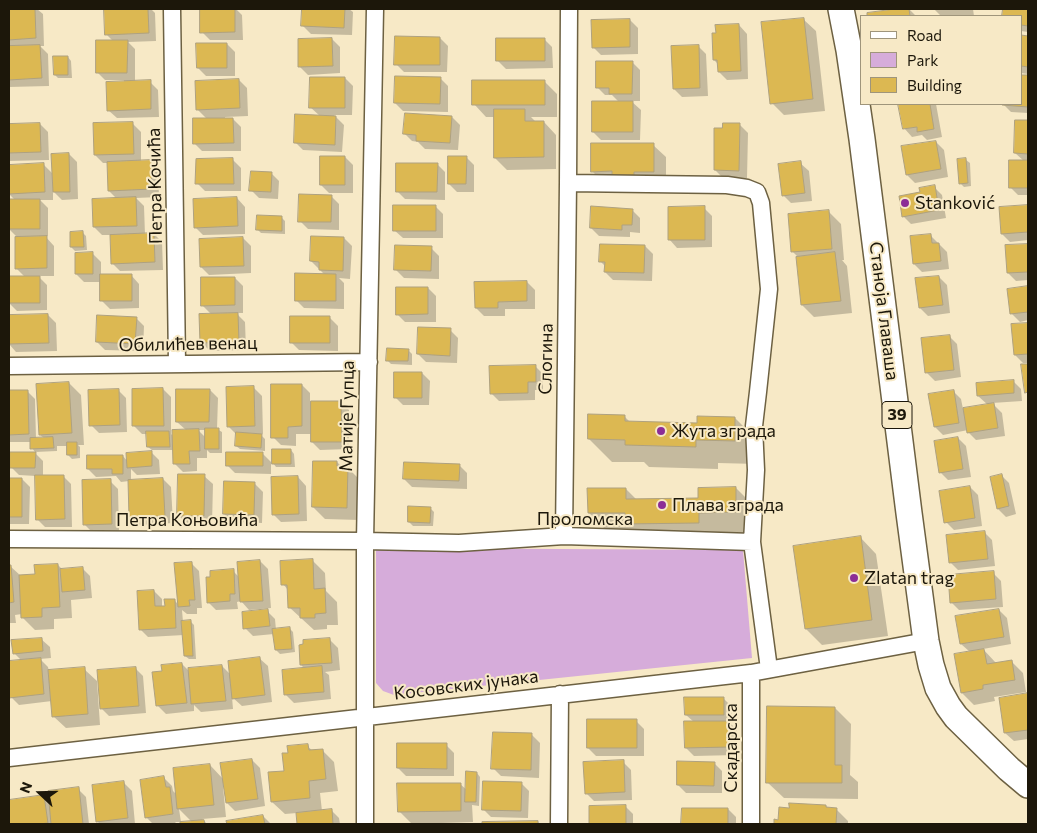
<!DOCTYPE html>
<meta charset="utf-8">
<style>
body{margin:0}
#map{position:relative;width:1037px;height:833px;overflow:hidden;background:#f7e9c6;font-family:Commissioner,sans-serif}
canvas{display:block}
.frame{position:absolute;inset:0;border:10px solid #1c170a;pointer-events:none}
.legend{position:absolute;left:860px;top:15px;width:162px;height:90px;box-sizing:border-box;background:#f7e9c6;border:1px solid #9f957b;margin:0;padding:6px 9px;list-style:none;font-size:15px;color:#1c170a}
.legend li{display:flex;align-items:center;gap:10px;height:25px}
.legend b{width:25px;border:1px solid #9f957b}
.north{position:absolute;left:15px;top:768px;width:50px;height:50px;-webkit-text-stroke:4px #f7e9c6;paint-order:stroke;rotate:291deg;font-size:14px;font-weight:700;line-height:20px;text-align:center;color:#1c170a}
.north::after{content:'';display:block;margin:auto;width:18px;height:22px;background:#1c170a;clip-path:polygon(50% 0,100% 100%,50% 72%,0 100%)}
</style>
<div id="map">
<canvas width="1037" height="833"></canvas>
<div class="frame"></div>
<ul class="legend">
<li><b style="height:6px;background:#fff"></b>Road</li>
<li><b style="height:14px;background:#d6acda"></b>Park</li>
<li><b style="height:14px;background:#dcb852"></b>Building</li>
</ul>
<div class="north">N</div>
</div>
<script>
const c = document.querySelector('canvas').getContext('2d');
c.lineJoin = 'round';
function paint(path, color) { c.fillStyle = color; c.fill(path, 'evenodd'); }
function stroke(path, color, width, dash) { c.strokeStyle = color; c.lineWidth = width; c.lineCap = dash ? 'butt' : 'round'; c.setLineDash(dash || []); c.stroke(path); }
function drawText(font, color, halo, rows, align = 'center') {
  c.font = font + ' Commissioner,sans-serif'; c.lineWidth = 4; c.setLineDash([]); c.textBaseline = 'middle'; c.strokeStyle = halo; c.fillStyle = color; for (const [text, x, y, turn = 0] of rows) {
    c.save(); c.translate(x, y); c.rotate((+turn || 0) * Math.PI / 180); c.textAlign = isNaN(turn) ? turn : align; if (halo) c.strokeText(text, 0, 0); c.fillText(text, 0, 0); c.restore();
  }
}
const green = new Path2D(`
 M 376,548 L 743,550 L 752,658 L 394,695 L 383,691 L 376,683 Z`);
const shadow = new Path2D(`
 M 9,9 L 37,9 L 43,14 L 44,46 L 40,46 L 48,54 L 49,86 L 9,87 Z
 M 105,9 L 151,9 L 155,13 L 156,41 L 128,42 L 135,49 L 135,82 L 150,82 L 158,90 L 159,117 L 117,118 L 108,110 L 124,83 L 124,80 L 105,80 L 97,72 L 113,41 L 106,34 Z
 M 201,9 L 236,9 L 242,15 L 243,40 L 210,40 L 202,32 Z
 M 303,9 L 349,9 L 353,12 L 352,35 L 311,34 L 303,26 Z
 M 903,9 L 909,9 L 916,16 L 868,16 L 868,14 Z
 M 934,9 L 973,9 L 974,16 L 941,16 Z
 M 1004,9 L 1028,9 L 1028,32 L 1021,31 L 1021,16 L 1003,16 Z
 M 803,19 L 816,31 L 825,111 L 784,115 L 772,103 Z
 M 630,20 L 638,28 L 638,54 L 601,55 L 593,47 Z
 M 739,25 L 747,34 L 748,79 L 727,80 L 719,72 L 719,65 L 714,60 Z
 M 1021,36 L 1028,37 L 1028,74 L 1021,73 Z
 M 440,38 L 448,46 L 447,72 L 404,72 L 396,64 Z
 M 332,39 L 340,47 L 340,73 L 308,75 L 300,67 Z
 M 544,39 L 552,47 L 553,68 L 506,69 L 498,61 Z
 M 227,44 L 235,52 L 235,76 L 206,76 L 198,68 Z
 M 698,46 L 706,54 L 708,96 L 682,97 L 674,89 Z
 M 68,57 L 71,61 L 72,78 L 58,78 L 55,75 Z
 M 632,62 L 640,70 L 640,101 L 631,101 L 641,110 L 640,140 L 601,140 L 593,132 L 619,102 L 612,95 L 605,95 L 597,87 Z
 M 1021,76 L 1028,76 L 1028,113 L 1011,112 L 1003,104 L 1021,104 Z
 M 345,78 L 353,86 L 352,115 L 334,115 L 344,125 L 342,152 L 303,150 L 295,142 L 320,116 L 310,107 Z
 M 440,78 L 448,86 L 448,112 L 403,111 L 395,103 Z
 M 239,80 L 247,88 L 248,116 L 225,117 L 225,119 L 233,119 L 241,127 L 241,151 L 202,151 L 194,143 L 207,119 L 197,109 Z
 M 545,82 L 557,94 L 557,117 L 531,117 L 537,123 L 544,122 L 556,135 L 556,169 L 507,170 L 495,158 L 495,117 L 486,117 L 474,104 Z
 M 900,104 L 936,104 L 942,137 L 927,140 L 922,135 L 912,137 L 904,128 Z
 M 452,117 L 460,125 L 458,150 L 425,149 L 418,142 L 412,141 L 404,133 Z
 M 1017,121 L 1028,122 L 1028,195 L 1018,195 L 1010,187 L 1024,161 L 1015,153 Z
 M 40,124 L 48,132 L 49,160 L 9,161 L 9,126 Z
 M 133,124 L 141,132 L 141,162 L 150,162 L 158,170 L 159,197 L 136,198 L 144,206 L 145,235 L 154,234 L 162,242 L 163,270 L 120,271 L 112,263 L 111,235 L 102,235 L 94,227 L 117,199 L 109,191 L 108,163 L 103,163 L 95,155 Z
 M 740,125 L 748,133 L 747,178 L 723,178 L 715,170 Z
 M 936,142 L 944,150 L 948,177 L 915,183 L 907,175 Z
 M 653,145 L 666,157 L 666,184 L 604,183 L 592,171 Z
 M 69,154 L 77,162 L 78,199 L 62,200 L 53,191 L 53,200 L 40,200 L 48,208 L 48,236 L 45,236 L 54,246 L 54,276 L 38,276 L 47,285 L 47,310 L 17,311 L 9,303 L 9,277 L 25,277 L 16,268 L 18,238 L 9,229 L 15,200 L 9,194 L 9,166 L 44,165 L 53,174 Z
 M 345,157 L 353,165 L 353,193 L 329,193 L 321,185 Z
 M 466,157 L 474,165 L 474,192 L 457,192 L 449,184 Z
 M 233,160 L 241,168 L 241,191 L 205,191 L 197,183 Z
 M 966,160 L 970,163 L 971,186 L 964,187 L 960,183 Z
 M 800,163 L 809,171 L 812,201 L 791,203 L 783,195 Z
 M 437,164 L 445,172 L 445,200 L 405,199 L 397,191 Z
 M 271,173 L 279,181 L 278,199 L 259,198 L 251,190 Z
 M 934,187 L 942,195 L 946,218 L 911,224 L 903,216 L 922,193 Z
 M 331,196 L 339,204 L 339,230 L 308,229 L 300,221 Z
 M 237,198 L 245,207 L 245,234 L 203,235 L 195,227 Z
 M 435,206 L 443,214 L 443,238 L 403,238 L 394,230 Z
 M 1028,206 L 1028,240 L 1010,242 L 1002,234 L 1000,208 Z
 M 704,208 L 712,216 L 712,247 L 677,248 L 669,239 Z
 M 632,210 L 640,218 L 640,233 L 630,232 L 630,237 L 599,236 L 591,228 Z
 M 829,212 L 841,224 L 844,260 L 842,260 L 847,266 L 852,313 L 814,317 L 802,305 L 799,258 L 792,251 Z
 M 282,218 L 285,221 L 285,234 L 261,233 L 257,229 Z
 M 83,233 L 86,236 L 87,250 L 75,251 L 71,247 Z
 M 930,235 L 947,252 L 949,269 L 922,272 L 914,264 Z
 M 243,238 L 251,246 L 251,273 L 209,275 L 201,267 Z
 M 344,238 L 352,246 L 350,279 L 339,278 L 344,283 L 344,309 L 304,308 L 296,300 L 325,275 L 311,261 Z
 M 1028,245 L 1028,280 L 1016,281 L 1008,273 L 1006,247 Z
 M 645,246 L 653,254 L 652,281 L 613,280 L 605,272 L 606,267 L 601,262 Z
 M 431,248 L 439,256 L 439,279 L 404,278 L 396,270 Z
 M 93,254 L 101,262 L 101,276 L 131,275 L 139,284 L 139,308 L 110,309 L 102,301 L 101,282 L 84,282 L 76,274 Z
 M 939,277 L 947,285 L 950,313 L 928,316 L 920,308 Z
 M 235,278 L 243,286 L 243,313 L 236,313 L 245,322 L 246,350 L 210,351 L 202,343 L 201,316 L 212,315 L 202,305 Z
 M 527,282 L 535,290 L 535,309 L 505,309 L 505,316 L 484,316 L 476,308 Z
 M 1028,287 L 1028,320 L 1020,322 L 1012,314 L 1008,290 Z
 M 428,288 L 436,296 L 436,322 L 405,322 L 397,314 Z
 M 48,315 L 56,323 L 57,351 L 16,352 L 9,344 L 9,316 Z
 M 136,318 L 144,326 L 143,351 L 105,350 L 97,342 Z
 M 330,318 L 338,326 L 338,351 L 299,350 L 291,342 Z
 M 1028,324 L 1028,363 L 1023,363 L 1015,355 L 1012,326 Z
 M 450,330 L 458,338 L 457,363 L 426,362 L 418,354 Z
 M 949,336 L 957,344 L 961,377 L 935,381 L 927,373 Z
 M 408,350 L 412,354 L 412,365 L 391,364 L 387,360 Z
 M 535,366 L 543,374 L 543,390 L 535,390 L 535,400 L 499,401 L 491,393 Z
 M 422,373 L 430,381 L 429,405 L 403,405 L 395,397 Z
 M 1013,381 L 1021,389 L 1022,401 L 992,403 L 1002,413 L 1005,436 L 976,440 L 968,432 L 968,430 L 943,435 L 935,427 L 953,391 L 961,399 L 963,409 L 988,405 L 978,396 Z
 M 69,383 L 81,395 L 84,445 L 78,445 L 80,447 L 80,458 L 72,459 L 68,455 L 68,446 L 57,446 L 57,451 L 35,452 L 32,448 L 31,442 L 9,442 L 9,391 L 27,391 L 35,399 L 36,439 L 44,438 L 40,435 Z
 M 302,385 L 310,393 L 310,402 L 341,402 L 349,410 L 349,449 L 320,450 L 312,442 L 312,434 L 296,434 L 296,446 L 281,445 L 273,437 Z
 M 254,388 L 262,396 L 263,434 L 260,434 L 265,439 L 265,451 L 240,449 L 236,446 L 237,435 L 228,426 Z
 M 163,389 L 171,397 L 171,434 L 174,437 L 186,430 L 177,422 L 210,390 L 218,398 L 217,429 L 222,432 L 222,453 L 210,453 L 207,450 L 207,458 L 197,458 L 197,471 L 183,472 L 175,464 L 174,450 L 152,450 L 148,447 L 148,434 L 142,434 L 134,426 ZM 198,430 L 206,430 L 206,438 Z
 M 118,390 L 126,398 L 127,432 L 99,433 L 91,425 Z
 M 625,417 L 630,422 L 698,424 L 735,418 L 758,441 L 757,464 L 718,463 L 718,469 L 649,467 L 644,462 L 612,462 L 589,439 Z
 M 958,438 L 966,446 L 971,477 L 948,480 L 940,472 Z
 M 291,450 L 294,454 L 295,467 L 276,467 L 273,463 Z
 M 151,452 L 159,460 L 160,474 L 137,475 L 131,469 L 131,481 L 163,479 L 171,487 L 173,523 L 138,525 L 130,517 L 129,481 L 121,482 L 116,476 L 96,477 L 88,469 L 123,456 L 128,462 Z
 M 35,453 L 43,461 L 43,476 L 63,476 L 71,484 L 72,527 L 45,527 L 37,519 L 36,476 L 19,475 L 11,467 Z
 M 263,454 L 271,462 L 271,474 L 235,473 L 227,465 Z
 M 337,462 L 342,467 L 348,468 L 360,480 L 359,520 L 325,519 L 313,507 Z
 M 459,465 L 467,473 L 467,489 L 412,487 L 404,479 Z
 M 1001,475 L 1009,483 L 1016,514 L 1006,517 L 998,509 Z
 M 204,476 L 213,484 L 212,524 L 186,523 L 178,515 Z
 M 298,477 L 306,486 L 307,521 L 281,522 L 273,514 Z
 M 9,479 L 22,479 L 30,487 L 29,524 L 9,524 Z
 M 110,481 L 118,489 L 119,531 L 92,532 L 84,524 Z
 M 255,484 L 263,492 L 262,523 L 232,522 L 224,514 Z
 M 970,487 L 978,495 L 982,526 L 954,530 L 946,522 Z
 M 736,488 L 759,511 L 759,534 L 612,536 L 589,513 L 626,489 L 637,500 L 699,499 Z
 M 430,508 L 434,512 L 433,526 L 413,526 L 409,522 Z
 M 984,532 L 992,540 L 995,566 L 958,570 L 950,562 Z
 M 860,537 L 876,554 L 888,636 L 822,645 L 806,629 L 795,547 Z
 M 260,561 L 268,569 L 271,608 L 249,610 L 241,601 L 237,602 L 238,609 L 216,610 L 208,602 L 233,571 L 239,577 Z
 M 313,561 L 325,573 L 326,591 L 337,602 L 338,625 L 327,625 L 327,629 L 314,630 L 289,607 L 288,590 L 283,584 Z
 M 191,563 L 199,571 L 202,608 L 197,608 L 197,614 L 187,614 L 182,610 L 183,622 L 190,621 L 194,625 L 196,659 L 189,659 L 185,656 L 184,635 L 148,637 L 140,629 L 154,591 L 162,599 L 162,607 L 166,607 L 174,600 L 179,605 Z
 M 58,565 L 63,570 L 82,568 L 90,576 L 92,598 L 71,600 L 72,618 L 54,619 L 54,629 L 35,630 L 22,617 L 22,614 L 15,615 L 16,623 L 9,623 L 9,566 L 10,566 L 21,576 L 36,575 Z
 M 993,573 L 1001,581 L 1003,607 L 959,610 L 951,602 Z
 M 999,610 L 1007,618 L 1011,644 L 983,649 L 996,663 L 1011,661 L 1023,673 L 1026,692 L 994,697 L 995,701 L 974,705 L 962,693 L 970,652 L 961,644 Z
 M 267,611 L 275,619 L 276,630 L 289,628 L 293,632 L 295,652 L 280,654 L 276,650 L 274,634 L 253,636 L 245,628 Z
 M 41,639 L 50,647 L 51,658 L 40,659 L 48,667 L 49,672 L 84,669 L 97,681 L 100,725 L 66,728 L 53,716 L 52,701 L 19,705 L 11,697 L 9,662 L 22,661 L 14,653 Z
 M 330,640 L 338,648 L 340,670 L 325,672 L 329,675 L 331,699 L 294,703 L 286,695 L 305,669 L 301,665 Z
 M 259,658 L 268,666 L 272,702 L 242,706 L 232,697 L 233,709 L 201,712 L 194,705 L 194,711 L 166,714 L 158,706 L 163,672 L 182,664 L 190,672 L 222,666 L 231,675 Z
 M 135,668 L 143,676 L 146,713 L 109,716 L 101,708 Z
 M 1028,695 L 1028,739 L 1014,741 L 1005,733 L 1000,699 Z
 M 723,698 L 731,706 L 732,722 L 729,722 L 737,730 L 737,755 L 694,756 L 686,748 L 694,722 L 686,715 Z
 M 835,708 L 851,724 L 850,775 L 858,782 L 858,799 L 784,798 L 767,782 Z
 M 636,721 L 644,729 L 644,756 L 596,756 L 588,748 Z
 M 532,735 L 540,743 L 539,778 L 501,776 L 493,768 Z
 M 446,745 L 454,753 L 454,776 L 406,776 L 398,768 Z
 M 307,746 L 313,751 L 322,750 L 334,762 L 338,791 L 320,793 L 322,811 L 331,810 L 339,818 L 340,824 L 298,824 L 297,813 L 285,814 L 272,802 L 285,772 L 289,754 Z
 M 252,760 L 260,768 L 265,806 L 235,811 L 227,803 L 225,787 L 223,787 L 226,817 L 202,819 L 207,824 L 182,824 L 181,823 L 192,822 L 179,809 L 181,822 L 175,822 L 177,824 L 153,824 L 146,817 L 164,778 L 172,786 L 173,791 L 177,795 L 210,765 L 224,780 Z
 M 623,762 L 631,770 L 632,800 L 594,801 L 586,793 Z
 M 714,763 L 722,771 L 722,793 L 686,793 L 678,785 Z
 M 477,773 L 480,777 L 479,806 L 472,805 L 473,822 L 412,824 L 399,811 L 460,784 L 467,790 Z
 M 124,783 L 132,791 L 135,824 L 100,824 L 97,821 Z
 M 521,783 L 529,791 L 528,818 L 491,817 L 483,809 Z
 M 78,789 L 86,797 L 89,824 L 9,824 L 9,802 L 44,796 L 50,803 Z
 M 625,806 L 633,814 L 633,824 L 591,824 L 590,807 Z
 M 826,806 L 829,809 L 836,809 L 848,821 L 848,824 L 775,824 L 775,821 L 780,821 Z
 M 683,809 L 728,809 L 736,817 L 736,824 L 683,824 Z
 M 263,816 L 271,824 L 228,824 L 228,822 Z
 M 538,822 L 540,824 L 483,824 L 483,823 Z`);
const building = new Path2D(`
 M 9,9 L 35,9 L 36,38 L 9,40 Z
 M 104,9 L 148,9 L 149,33 L 105,35 Z
 M 200,9 L 235,9 L 235,32 L 200,33 Z
 M 302,9 L 345,9 L 344,28 L 301,26 Z
 M 895,9 L 909,9 L 910,16 L 867,16 L 867,13 Z
 M 1003,9 L 1028,9 L 1028,26 L 1021,25 L 1021,16 L 1002,16 Z
 M 804,18 L 813,99 L 770,104 L 761,22 Z
 M 630,19 L 630,47 L 592,48 L 591,20 Z
 M 739,24 L 741,71 L 718,72 L 717,60 L 713,60 L 712,33 L 716,33 L 715,25 Z
 M 1021,35 L 1028,36 L 1028,67 L 1021,66 Z
 M 395,36 L 440,37 L 440,65 L 394,65 Z
 M 332,38 L 333,66 L 298,67 L 298,39 Z
 M 496,38 L 545,38 L 545,61 L 496,61 Z
 M 96,40 L 128,40 L 127,73 L 96,73 Z
 M 196,43 L 227,43 L 227,68 L 197,68 Z
 M 40,45 L 42,78 L 9,80 L 9,46 Z
 M 699,45 L 700,88 L 673,89 L 671,46 Z
 M 53,56 L 68,56 L 68,75 L 54,75 Z
 M 596,61 L 633,61 L 632,94 L 609,94 L 609,88 L 596,88 Z
 M 1021,75 L 1028,75 L 1028,107 L 1002,105 L 1002,104 L 1021,104 Z
 M 395,76 L 441,77 L 440,104 L 394,103 Z
 M 310,77 L 345,77 L 345,108 L 309,108 Z
 M 239,79 L 240,108 L 196,110 L 195,81 Z
 M 151,80 L 151,109 L 107,111 L 106,82 Z
 M 472,80 L 545,80 L 545,105 L 472,105 Z
 M 592,101 L 633,101 L 633,132 L 592,132 Z
 M 898,104 L 930,104 L 934,129 L 917,132 L 917,127 L 903,129 Z
 M 494,109 L 525,109 L 525,121 L 544,121 L 544,157 L 494,158 Z
 M 405,113 L 452,116 L 450,143 L 416,141 L 416,135 L 403,134 Z
 M 295,114 L 336,116 L 335,145 L 294,143 Z
 M 193,118 L 233,118 L 234,143 L 193,144 Z
 M 1015,120 L 1028,120 L 1028,154 L 1014,153 Z
 M 133,122 L 134,154 L 94,155 L 93,123 Z
 M 40,123 L 41,152 L 9,153 L 9,124 Z
 M 723,123 L 740,123 L 739,171 L 714,170 L 714,128 L 722,128 Z
 M 936,141 L 941,169 L 906,175 L 901,146 Z
 M 591,143 L 654,143 L 654,172 L 634,172 L 634,176 L 612,176 L 612,171 L 591,172 Z
 M 69,153 L 70,192 L 53,192 L 51,154 Z
 M 320,156 L 345,156 L 345,185 L 320,185 Z
 M 448,156 L 467,156 L 466,184 L 448,184 Z
 M 233,158 L 234,184 L 195,184 L 196,159 Z
 M 966,158 L 968,183 L 959,184 L 957,159 Z
 M 151,160 L 152,189 L 108,191 L 107,162 Z
 M 1009,160 L 1028,160 L 1028,188 L 1009,188 Z
 M 801,161 L 805,193 L 782,196 L 778,164 Z
 M 44,163 L 45,192 L 9,194 L 9,165 Z
 M 396,163 L 438,163 L 437,192 L 396,192 Z
 M 251,171 L 272,172 L 271,192 L 249,191 Z
 M 935,185 L 939,210 L 902,217 L 899,196 L 920,192 L 919,188 Z
 M 299,194 L 332,195 L 331,222 L 298,222 Z
 M 136,197 L 137,226 L 93,227 L 92,199 Z
 M 237,197 L 238,226 L 194,228 L 193,199 Z
 M 9,199 L 40,199 L 40,229 L 9,229 Z
 M 393,205 L 436,205 L 436,231 L 393,231 Z
 M 1028,205 L 1028,232 L 1001,234 L 999,207 Z
 M 591,206 L 633,209 L 632,225 L 622,225 L 622,230 L 590,228 Z
 M 705,206 L 705,240 L 668,240 L 668,207 Z
 M 829,210 L 832,249 L 791,252 L 788,214 Z
 M 257,215 L 282,216 L 282,231 L 256,230 Z
 M 83,231 L 84,247 L 70,247 L 70,232 Z
 M 154,233 L 155,262 L 111,264 L 110,235 Z
 M 931,234 L 932,243 L 939,243 L 941,261 L 913,264 L 910,236 Z
 M 47,236 L 47,268 L 15,269 L 15,237 Z
 M 311,236 L 344,237 L 343,271 L 319,270 L 319,262 L 310,261 Z
 M 243,237 L 244,266 L 200,267 L 199,239 Z
 M 600,244 L 645,245 L 644,273 L 604,272 L 605,262 L 599,262 Z
 M 1028,244 L 1028,272 L 1007,273 L 1005,245 Z
 M 395,245 L 432,246 L 431,271 L 394,270 Z
 M 93,252 L 93,274 L 75,274 L 75,253 Z
 M 835,252 L 841,301 L 801,305 L 796,257 Z
 M 295,273 L 336,274 L 336,301 L 295,301 Z
 M 100,274 L 132,274 L 132,301 L 100,301 Z
 M 9,276 L 40,276 L 40,303 L 9,303 Z
 M 939,276 L 943,305 L 919,308 L 915,278 Z
 M 201,277 L 235,277 L 235,305 L 201,306 Z
 M 527,281 L 527,301 L 498,302 L 498,308 L 475,308 L 474,282 Z
 M 1028,286 L 1028,312 L 1010,314 L 1007,289 Z
 M 396,287 L 428,287 L 428,314 L 396,315 Z
 M 238,313 L 239,342 L 200,343 L 199,314 Z
 M 48,314 L 49,343 L 9,344 L 9,315 Z
 M 97,315 L 137,317 L 135,344 L 96,342 Z
 M 290,316 L 330,316 L 330,343 L 290,343 Z
 M 1028,323 L 1028,354 L 1014,355 L 1011,324 Z
 M 418,327 L 451,328 L 450,356 L 417,354 Z
 M 950,335 L 954,370 L 925,373 L 921,338 Z
 M 387,348 L 409,349 L 408,361 L 386,361 Z
 M 1021,364 L 1028,364 L 1028,392 L 1025,393 Z
 M 536,365 L 536,382 L 528,382 L 528,393 L 490,394 L 489,366 Z
 M 394,372 L 422,372 L 422,398 L 394,398 Z
 M 1014,380 L 1014,393 L 977,396 L 976,383 Z
 M 69,382 L 72,433 L 39,435 L 36,384 Z
 M 271,384 L 302,384 L 302,426 L 288,427 L 288,438 L 271,438 Z
 M 254,386 L 255,426 L 227,427 L 226,387 Z
 M 163,388 L 164,426 L 132,426 L 132,389 Z
 M 119,389 L 120,425 L 89,426 L 88,390 Z
 M 176,389 L 210,389 L 209,422 L 176,422 Z
 M 9,390 L 28,390 L 29,434 L 9,435 Z
 M 954,390 L 959,423 L 934,427 L 928,394 Z
 M 311,401 L 341,401 L 342,442 L 311,442 Z
 M 994,403 L 998,428 L 967,433 L 963,408 Z
 M 588,414 L 625,415 L 625,421 L 697,423 L 697,416 L 735,417 L 735,441 L 696,440 L 696,447 L 625,445 L 625,440 L 588,439 Z
 M 205,428 L 219,428 L 219,449 L 205,449 Z
 M 199,429 L 200,451 L 189,451 L 190,464 L 173,464 L 172,430 Z
 M 146,431 L 169,431 L 170,447 L 147,447 Z
 M 236,432 L 262,434 L 261,448 L 235,446 Z
 M 53,437 L 54,448 L 30,449 L 30,438 Z
 M 958,437 L 963,469 L 939,473 L 934,441 Z
 M 67,442 L 77,442 L 77,455 L 67,455 Z
 M 272,449 L 291,449 L 291,464 L 272,464 Z
 M 152,451 L 152,466 L 127,468 L 126,453 Z
 M 10,452 L 36,452 L 35,468 L 10,468 Z
 M 226,452 L 263,452 L 263,466 L 226,466 Z
 M 87,455 L 123,455 L 123,474 L 112,474 L 112,469 L 87,469 Z
 M 313,461 L 337,461 L 337,466 L 348,466 L 347,508 L 312,507 Z
 M 404,462 L 460,464 L 459,481 L 403,479 Z
 M 178,474 L 205,474 L 204,516 L 177,516 Z
 M 1002,474 L 1009,506 L 997,509 L 990,477 Z
 M 35,475 L 64,475 L 65,519 L 36,520 Z
 M 298,476 L 299,514 L 272,515 L 271,477 Z
 M 9,478 L 22,478 L 22,517 L 9,517 Z
 M 163,478 L 165,516 L 129,517 L 128,480 Z
 M 111,479 L 112,524 L 83,525 L 82,480 Z
 M 224,481 L 255,482 L 254,515 L 223,514 Z
 M 970,486 L 975,518 L 944,523 L 939,491 Z
 M 736,487 L 736,512 L 699,513 L 699,523 L 625,524 L 625,513 L 588,513 L 587,488 L 626,488 L 626,499 L 698,498 L 698,488 Z
 M 408,506 L 431,507 L 430,523 L 408,522 Z
 M 985,531 L 988,559 L 949,563 L 946,535 Z
 M 861,536 L 872,620 L 805,629 L 793,546 Z
 M 313,559 L 314,589 L 325,588 L 326,613 L 315,614 L 315,618 L 300,618 L 300,608 L 288,608 L 287,585 L 281,585 L 280,561 Z
 M 260,560 L 263,601 L 240,602 L 237,562 Z
 M 192,562 L 195,600 L 189,600 L 190,606 L 178,607 L 174,563 Z
 M 58,564 L 60,607 L 42,608 L 42,617 L 21,618 L 19,575 L 35,574 L 34,565 Z
 M 9,565 L 11,565 L 14,602 L 9,603 Z
 M 83,567 L 85,590 L 62,592 L 60,569 Z
 M 234,569 L 235,594 L 230,594 L 230,601 L 207,603 L 206,577 L 210,577 L 210,571 Z
 M 994,571 L 996,599 L 950,603 L 948,575 Z
 M 154,590 L 155,606 L 165,606 L 164,599 L 175,599 L 176,628 L 139,630 L 137,591 Z
 M 268,609 L 270,626 L 243,629 L 242,612 Z
 M 999,609 L 1004,637 L 960,644 L 955,616 Z
 M 191,620 L 193,656 L 184,656 L 181,621 Z
 M 290,627 L 292,649 L 275,650 L 272,629 Z
 M 42,638 L 43,651 L 13,654 L 11,640 Z
 M 330,638 L 332,663 L 300,665 L 299,645 L 303,644 L 303,640 Z
 M 984,649 L 987,664 L 1012,660 L 1015,680 L 983,685 L 983,689 L 961,693 L 954,654 Z
 M 260,657 L 265,695 L 232,699 L 228,661 Z
 M 41,658 L 44,694 L 9,698 L 9,661 Z
 M 182,663 L 187,703 L 156,706 L 152,672 L 162,671 L 161,665 Z
 M 222,665 L 226,701 L 191,704 L 188,668 Z
 M 322,666 L 324,692 L 284,695 L 282,670 Z
 M 85,667 L 88,714 L 52,717 L 48,670 Z
 M 136,667 L 139,706 L 100,709 L 97,670 Z
 M 1028,693 L 1028,730 L 1004,733 L 999,698 Z
 M 684,697 L 724,697 L 724,715 L 685,715 Z
 M 767,706 L 835,707 L 835,765 L 842,765 L 842,783 L 766,783 Z
 M 587,719 L 637,719 L 637,748 L 587,748 Z
 M 684,721 L 729,721 L 730,747 L 685,748 Z
 M 493,732 L 532,733 L 531,770 L 491,769 Z
 M 397,743 L 447,743 L 447,769 L 397,768 Z
 M 308,744 L 309,750 L 323,749 L 326,779 L 309,781 L 310,798 L 271,802 L 268,772 L 284,771 L 282,753 L 288,753 L 287,746 Z
 M 252,759 L 258,799 L 226,803 L 220,763 Z
 M 624,760 L 625,792 L 585,794 L 583,762 Z
 M 677,761 L 715,762 L 714,786 L 677,785 Z
 M 210,764 L 214,805 L 177,809 L 173,768 Z
 M 466,771 L 477,772 L 476,802 L 465,802 Z
 M 164,776 L 166,787 L 170,787 L 173,814 L 145,818 L 140,780 Z
 M 124,781 L 128,818 L 96,822 L 92,785 Z
 M 483,781 L 522,782 L 521,811 L 482,810 Z
 M 397,783 L 461,783 L 461,811 L 398,812 Z
 M 79,787 L 83,824 L 51,824 L 48,791 Z
 M 44,795 L 48,823 L 39,824 L 9,824 L 9,800 Z
 M 789,803 L 826,805 L 826,807 L 837,808 L 836,824 L 774,824 L 774,819 L 778,820 L 779,807 L 789,808 Z
 M 626,805 L 626,824 L 589,824 L 589,806 Z
 M 682,808 L 728,808 L 728,824 L 681,824 Z
 M 332,809 L 333,824 L 297,824 L 296,813 Z
 M 263,815 L 265,824 L 227,824 L 226,821 Z
 M 204,820 L 205,824 L 180,824 L 180,822 Z
 M 538,821 L 538,824 L 482,824 L 482,822 Z`);
const minor = new Path2D(`
 M 172,9 L 177,363
 M 9,366 L 369,362
 M 564,536 L 568,183 L 569,9
 M 9,539 L 365,541 L 459,543 L 564,536 L 752,542 L 756,470 L 754,426 L 758,392 L 769,289 L 761,203 L 757,192 L 747,188 L 727,185 L 568,183
 M 752,542 L 769,669
 M 9,758 L 751,673 L 926,641
 M 365,824 L 365,541 L 375,9
 M 559,824 L 560,694
 M 751,824 L 751,673`);
const primary = new Path2D(`
 M 841,9 L 849,50 L 862,139 L 909,513 L 926,641 L 931,665 L 938,688 L 948,706 L 956,717 L 1009,769 L 1028,785`);
const markers = [
 [905,203,5,"#8c2d96"],
 [661,431,5,"#8c2d96"],
 [662,505,5,"#8c2d96"],
 [854,578,5,"#8c2d96"]
];
const shields = [
 [897,415,30]
];
const shieldNames = [
 ["39",897,415]
];
const streetNames = [
 ["Петра Кочића",155,186,-91],
 ["Станоја Главаша",884,311,83],
 ["Обилићев венац",188,344,-1],
 ["Слогина",546,359,-89],
 ["Матије Гупца",347,416,-89],
 ["Проломска",585,519],
 ["Петра Коњовића",187,520],
 ["Косовских јунака",466,685,-7],
 ["Скадарска",731,748,-90]
];
const poiNames = [
 ["Stanković",915,203],
 ["Жута зграда",671,431],
 ["Плава зграда",672,505],
 ["Zlatan trag",864,578]
];
paint(green, '#d6acda');
paint(shadow, '#0003');
paint(building, '#dcb852');
stroke(building, '#aea180', 1);
stroke(minor, '#6d6142', 19);
stroke(primary, '#6d6142', 28);
stroke(minor, '#fff', 16);
stroke(primary, '#fff', 25);
for (const [x, y, r, color] of markers) { const dot = new Path2D(); dot.arc(x, y, r, 0, 2 * Math.PI); c.fillStyle = color; c.fill(dot); stroke(dot, '#f7e9c6', 2); }
for (const [x, y, w] of shields) { const box = new Path2D(); box.roundRect(x - w / 2, y - 13.5, w, 27, 4); c.fillStyle = '#f7e9c6'; c.fill(box); stroke(box, '#1c170a', 1); }
drawText('bold 16px', '#1c170a', null, shieldNames);
drawText('18px', '#1c170a', '#f7e9c6', streetNames);
drawText('18px', '#1c170a', '#f7e9c6', poiNames, 'left');
</script>
